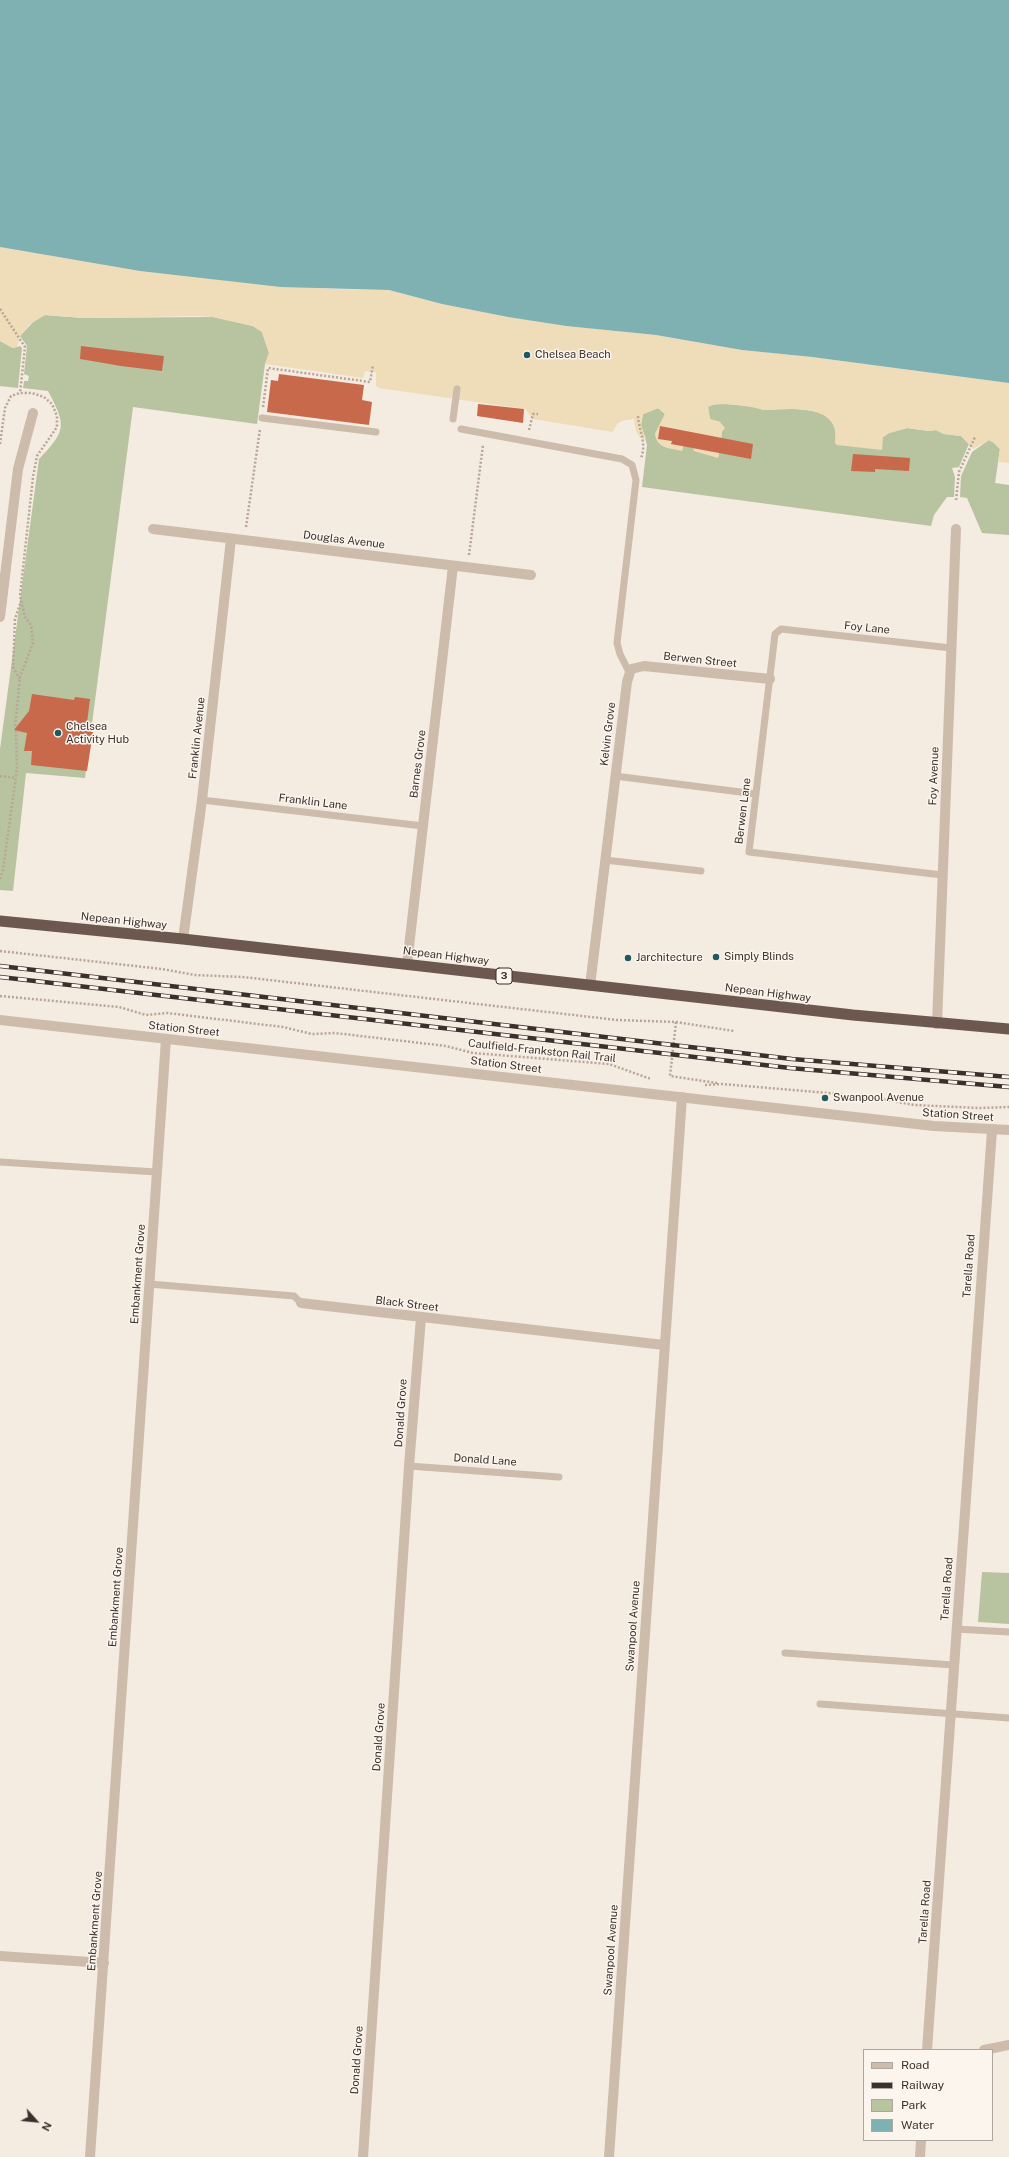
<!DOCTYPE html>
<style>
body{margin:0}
#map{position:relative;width:1009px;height:2157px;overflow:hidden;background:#f4ebe1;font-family:"Public Sans",sans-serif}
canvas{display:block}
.legend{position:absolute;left:863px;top:2049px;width:130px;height:92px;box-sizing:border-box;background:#fbf5ee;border:1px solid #aea6a0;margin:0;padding:5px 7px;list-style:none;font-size:12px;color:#3b302b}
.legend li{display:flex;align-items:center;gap:8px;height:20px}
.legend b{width:20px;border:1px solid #aea6a0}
.north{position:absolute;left:16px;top:2101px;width:40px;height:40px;-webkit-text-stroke:3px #fbf5ee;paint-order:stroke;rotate:117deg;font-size:11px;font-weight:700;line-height:16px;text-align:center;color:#3b302b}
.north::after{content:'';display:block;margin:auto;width:14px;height:18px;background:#3b302b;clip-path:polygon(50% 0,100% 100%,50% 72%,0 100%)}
</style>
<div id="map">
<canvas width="1009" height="2157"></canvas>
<ul class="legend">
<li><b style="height:5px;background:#cdbbac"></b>Road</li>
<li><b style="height:5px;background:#3b302b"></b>Railway</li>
<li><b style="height:11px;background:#b8c4a0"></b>Park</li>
<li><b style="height:11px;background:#7fb0b2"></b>Water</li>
</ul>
<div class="north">N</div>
</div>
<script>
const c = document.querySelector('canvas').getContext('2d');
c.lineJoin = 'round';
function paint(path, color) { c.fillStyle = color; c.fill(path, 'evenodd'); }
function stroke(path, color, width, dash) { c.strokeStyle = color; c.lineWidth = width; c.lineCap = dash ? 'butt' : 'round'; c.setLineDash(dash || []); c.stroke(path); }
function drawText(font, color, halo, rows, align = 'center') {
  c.font = font + ' "Public Sans",sans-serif'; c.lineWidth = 3; c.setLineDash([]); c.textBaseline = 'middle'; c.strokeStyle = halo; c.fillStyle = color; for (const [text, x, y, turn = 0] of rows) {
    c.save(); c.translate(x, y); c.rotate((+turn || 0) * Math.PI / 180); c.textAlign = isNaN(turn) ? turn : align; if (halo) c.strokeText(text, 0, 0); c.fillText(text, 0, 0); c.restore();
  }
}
const green = new Path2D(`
 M 45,315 L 84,318 L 213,317 L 253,326 L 262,332 L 269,353 L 265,364 L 257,424 L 133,407 L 85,778 L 26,773 L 13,891 L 0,890 L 0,749 L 39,459 C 67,430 66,425 48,391 L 23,388 L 24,381 L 28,381 L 29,376 L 24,374 L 27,346 L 20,336 L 35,320 Z
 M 0,341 L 13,348 L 20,346 L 22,348 L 18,388 L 0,386 Z
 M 716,403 L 756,407 L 763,410 C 788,409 843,402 835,443 L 883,437 L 889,433 L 907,428 L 929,431 L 936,430 L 944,434 L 961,436 L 969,444 L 959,467 L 952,468 L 955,477 L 954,497 L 947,497 L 934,515 L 931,526 L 642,487 L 647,445 L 641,425 L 643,414 L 658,408 L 665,414 L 655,434 L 682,451 L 683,446 L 693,447 L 718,458 L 722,432 L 720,422 L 710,419 L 708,407 Z
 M 989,440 L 994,443 L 1000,449 L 995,483 L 1009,485 L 1009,535 L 982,533 L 967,498 L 960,497 L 961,476 L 972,452 Z
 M 982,1572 L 1009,1573 L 1009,1624 L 978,1622 Z`);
const sand = new Path2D(`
 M 0,247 L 140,271 L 329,289 L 389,290 L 442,304 L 508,317 L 566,326 L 656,335 L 742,350 L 812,357 L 1009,383 L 1009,463 L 998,462 L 1000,449 L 994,443 L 989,440 L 973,449 L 961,436 L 944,434 L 936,430 L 929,431 L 907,428 L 889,433 L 883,437 L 882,450 L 837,445 L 835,443 C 843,402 787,409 763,410 C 753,406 715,401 708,407 L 710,419 L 720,422 L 725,428 L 722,432 L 718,458 L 694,451 L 693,447 L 683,446 L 682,451 C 670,448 657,449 655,434 L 665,414 L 659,408 L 643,414 L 641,425 L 646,439 L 640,438 L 636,431 L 634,419 C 622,420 617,421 613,432 L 533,419 L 525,409 L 379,388 L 376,386 L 376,372 L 365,371 L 363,378 L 265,364 L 269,353 L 262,332 L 253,326 L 213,317 L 197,316 L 84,318 L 45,315 L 29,325 L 20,336 L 17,347 L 13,348 L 0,341 Z`);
const water = new Path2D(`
 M 0,0 L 1009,0 L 1009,383 L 812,357 L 742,350 L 656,335 L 566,326 L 508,317 L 442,304 L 389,290 L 281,287 L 140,271 L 0,247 Z`);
const building = new Path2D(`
 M 81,346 L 164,356 L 162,371 L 121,366 L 80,359 Z
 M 279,374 L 364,385 L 362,400 L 372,402 L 369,425 L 267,412 L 271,380 L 278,381 Z
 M 478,404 L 524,409 L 523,423 L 477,416 Z
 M 660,426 L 753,444 L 751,459 L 671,444 L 672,441 L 658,439 Z
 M 853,454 L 910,458 L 909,471 L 875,469 L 875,472 L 851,471 Z
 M 32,694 L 74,700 L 75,697 L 90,699 L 86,731 L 93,732 L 87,771 L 31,765 L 32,751 L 24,751 L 27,733 L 14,730 L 29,711 Z`);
const path = new Path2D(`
 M 0,309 L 25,347 L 20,393
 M 263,407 L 268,368 L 370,382 L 373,365
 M 638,416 C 639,431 647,443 641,458
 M 529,430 L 533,414 L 538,414
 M 0,444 L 5,408 L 11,396 L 20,393 L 32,393 L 44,397 L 52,404 L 57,416 L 57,427 L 37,456 L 33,477 L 20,596 L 25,617 L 31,625 L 33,643 L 20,677 L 15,728
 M 956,500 L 959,472 L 975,437
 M 246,527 L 260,429
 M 469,555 L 483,445
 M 20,679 L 13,667 L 15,619 L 21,601
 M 0,776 L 15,778
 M 0,879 L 3,870 L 17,769 L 16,730
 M 0,951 L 162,969 L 195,975 L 243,977 L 617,1020 L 676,1022 L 734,1031
 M 0,996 L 119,1007 L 146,1015 L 167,1013 L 283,1027 L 312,1034 L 335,1033 L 446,1046 L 473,1053 L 609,1064 L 651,1079
 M 676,1022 L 670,1076 L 717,1083
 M 705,1085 L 722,1084 L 840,1094 L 866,1099 L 881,1099 L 914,1105 L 979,1108 L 1009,1107`);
const service = new Path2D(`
 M 262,418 L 376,432
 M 453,419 L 457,389
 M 461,429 L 622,459 L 632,465 L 636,480 L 617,643 L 620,654 L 629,672
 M 615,776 L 756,794
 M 202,800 L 423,826
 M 605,860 L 701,871
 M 942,875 L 749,852 L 775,634 L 781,629 L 951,648
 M 0,1162 L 156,1172
 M 149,1284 L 294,1296 L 301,1303
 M 409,1466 L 559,1477
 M 956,1629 L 1009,1632
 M 785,1653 L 953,1665
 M 820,1704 L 1009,1718`);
const minor = new Path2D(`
 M 153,529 L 531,575
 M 0,617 L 18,469 L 33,413
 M 183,939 L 202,800 L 231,539
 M 407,964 L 453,566
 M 590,986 L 627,682 L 631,669 L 644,666 L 770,679
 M 937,1024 L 956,529
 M 301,1303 L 664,1345
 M 0,1956 L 104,1963
 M 927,2050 L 992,1130
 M 984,2050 L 1009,2045
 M 90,2157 L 166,1039
 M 363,2157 L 409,1466 L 421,1318
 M 609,2157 L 682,1097
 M 920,2157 L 921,2140`);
const tertiary = new Path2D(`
 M 0,1020 L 934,1126 L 1009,1130`);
const trunk = new Path2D(`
 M 0,921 L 183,939 L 853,1015 L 1009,1029`);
const rail = new Path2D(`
 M 0,966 L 792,1059 L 1009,1077
 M 0,977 L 790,1068 L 1009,1087`);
const markers = [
 [527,355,4,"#1f5a5e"],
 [58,733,4,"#1f5a5e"],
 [716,957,4,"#1f5a5e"],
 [628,958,4,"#1f5a5e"],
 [825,1098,4,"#1f5a5e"]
];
const shields = [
 [504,976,16]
];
const shieldNames = [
 ["3",504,976]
];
const poiNames = [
 ["Chelsea Beach",535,355],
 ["Chelsea",66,727],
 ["Activity Hub",66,740],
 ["Simply Blinds",724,957],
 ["Jarchitecture",636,958],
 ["Swanpool Avenue",833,1098]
];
const streetNames = [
 ["Douglas Avenue",344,540,7],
 ["Foy Lane",867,628,6],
 ["Berwen Street",700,660,6],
 ["Kelvin Grove",608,734,-83],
 ["Franklin Avenue",197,738,-84],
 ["Barnes Grove",418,764,-83],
 ["Foy Avenue",934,776,-88],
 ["Franklin Lane",313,802,7],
 ["Berwen Lane",743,811,-83],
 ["Nepean Highway",124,921,6],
 ["Nepean Highway",446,956,7],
 ["Nepean Highway",768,993,7],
 ["Station Street",184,1029,6],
 ["Caulfield-Frankston Rail Trail",542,1051,6],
 ["Station Street",506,1065,7],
 ["Station Street",958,1115,4],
 ["Tarella Road",969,1266,-86],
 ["Embankment Grove",138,1274,-86],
 ["Black Street",407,1304,7],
 ["Donald Grove",401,1413,-86],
 ["Donald Lane",485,1460,4],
 ["Tarella Road",947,1589,-86],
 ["Embankment Grove",116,1597,-86],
 ["Swanpool Avenue",633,1626,-86],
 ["Donald Grove",379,1737,-86],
 ["Tarella Road",925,1912,-86],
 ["Embankment Grove",95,1921,-86],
 ["Swanpool Avenue",611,1950,-86],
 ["Donald Grove",357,2060,-86]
];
paint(green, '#b8c4a0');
paint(sand, '#efdcb8');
paint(water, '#7fb0b2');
paint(building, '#c8694b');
stroke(path, '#b9a596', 2.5, [2, 2]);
stroke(service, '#cdbbac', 7);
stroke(minor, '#cdbbac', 10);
stroke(tertiary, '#cdbbac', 10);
stroke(trunk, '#6c584f', 11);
stroke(rail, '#3b302b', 4.5);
stroke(rail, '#fbf5ee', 3, [9]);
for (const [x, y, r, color] of markers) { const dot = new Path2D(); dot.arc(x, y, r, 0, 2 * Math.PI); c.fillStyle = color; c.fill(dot); stroke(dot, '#fbf5ee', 1.5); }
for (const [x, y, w] of shields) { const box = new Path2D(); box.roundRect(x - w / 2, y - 8, w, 16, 3); c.fillStyle = '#fbf5ee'; c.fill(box); stroke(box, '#3b302b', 1); }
drawText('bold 10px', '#3b302b', null, shieldNames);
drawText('11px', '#3b302b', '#fbf5ee', poiNames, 'left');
drawText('11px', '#3b302b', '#fbf5ee', streetNames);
</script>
